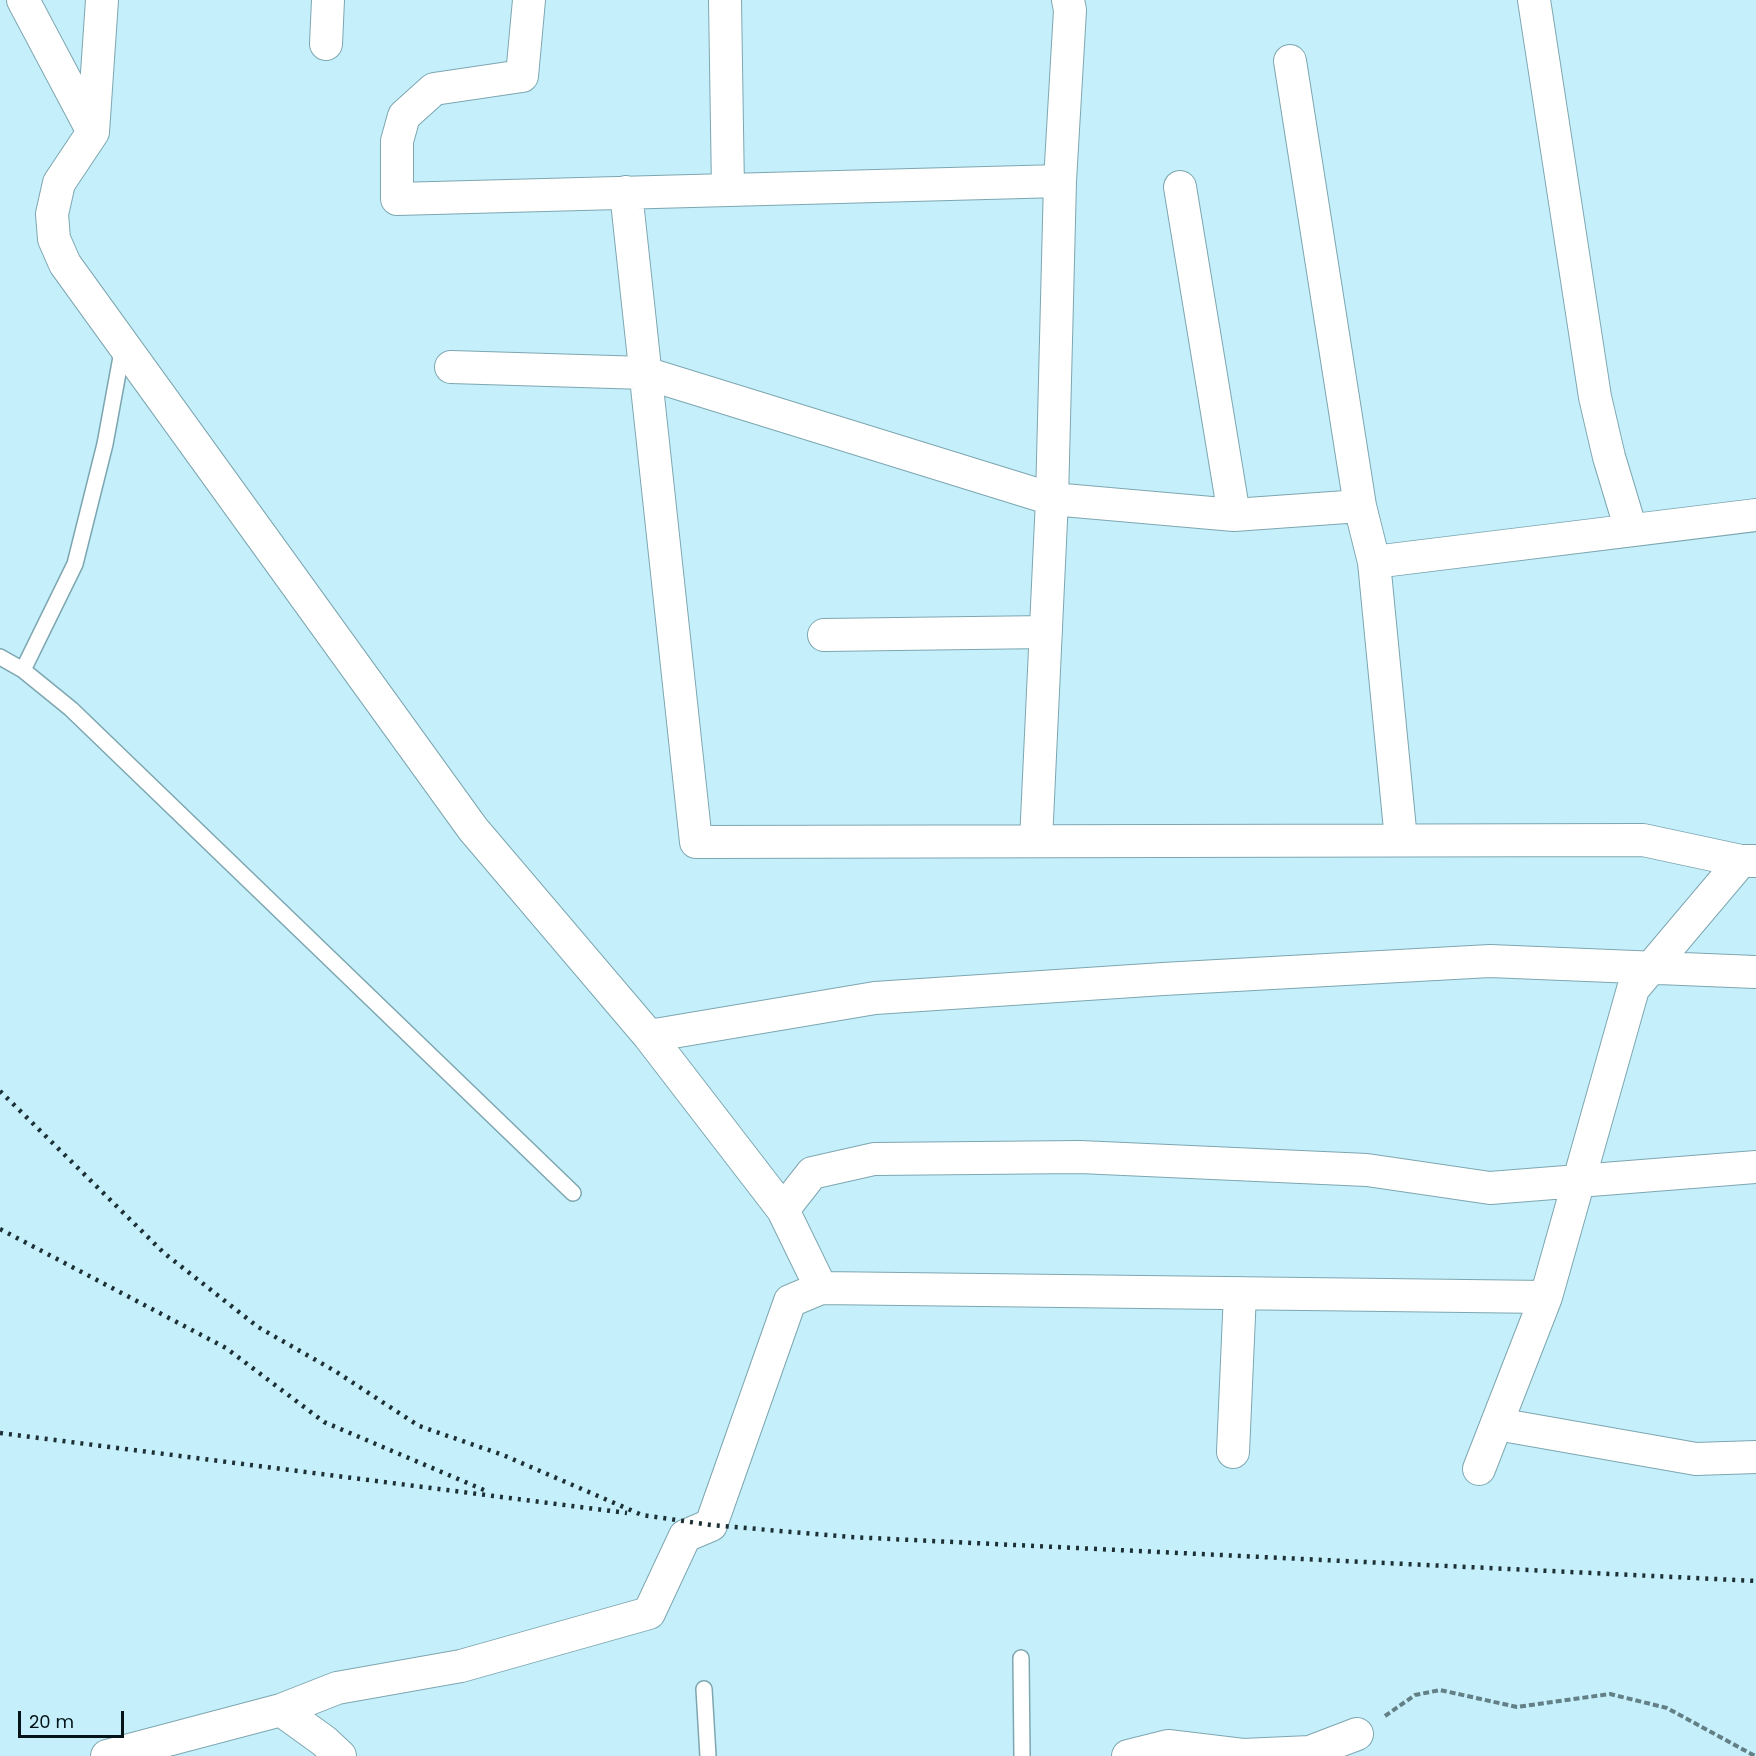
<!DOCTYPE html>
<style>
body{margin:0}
#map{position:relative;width:1756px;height:1756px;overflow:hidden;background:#c5f0fb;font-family:Poppins,sans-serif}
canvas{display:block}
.scale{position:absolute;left:18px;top:1711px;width:106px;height:27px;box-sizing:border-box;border:3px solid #041317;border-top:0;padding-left:8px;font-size:18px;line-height:21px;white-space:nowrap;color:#041317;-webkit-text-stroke:4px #c5f0fb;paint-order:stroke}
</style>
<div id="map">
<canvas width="1756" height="1756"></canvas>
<div class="scale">20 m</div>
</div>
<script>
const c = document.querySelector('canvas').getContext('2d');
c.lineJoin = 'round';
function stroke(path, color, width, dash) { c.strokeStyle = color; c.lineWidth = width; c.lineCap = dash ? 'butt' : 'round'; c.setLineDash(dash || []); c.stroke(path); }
const path = new Path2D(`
 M 1385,1716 L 1415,1695 L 1440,1690 L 1517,1707 L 1610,1694 L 1667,1708 L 1755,1756`);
const lane = new Path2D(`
 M 0,657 L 23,670 L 71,709 L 573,1193
 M 23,670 L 75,564 L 105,444 L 123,346
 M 1021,1658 L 1022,1756
 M 704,1689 L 708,1756`);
const street = new Path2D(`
 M 23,0 L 93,132
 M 102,0 L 93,132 L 59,183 L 52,214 L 54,239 L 65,264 L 473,829 L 649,1036
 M 529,0 L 522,76 L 434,89 L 404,116 L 397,141 L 397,199 L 1060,181 L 1070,10 L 1068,0
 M 725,0 L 728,190
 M 1534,0 L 1595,397 L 1609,457 L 1631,530
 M 326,44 L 328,0
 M 1290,61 L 1360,506
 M 1180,187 L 1234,515
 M 626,192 L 696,842 L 1643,840 L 1741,861 L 1756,861
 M 451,367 L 645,373 L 1052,499 L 1060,181
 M 1374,562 L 1756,515
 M 824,635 L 1046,632
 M 1036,841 L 1052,499 L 1234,515 L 1360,506 L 1374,562 L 1401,840
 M 1741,861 L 1633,989 L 1546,1297 L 821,1288 L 783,1210 L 812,1173 L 874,1159 L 1080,1157 L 1367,1170 L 1490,1188 L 1756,1167
 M 783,1210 L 649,1036 L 875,998 L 1163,979 L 1490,961 L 1755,972
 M 1497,1424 L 1696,1459 L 1756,1457
 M 1233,1452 L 1240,1293
 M 1479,1469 L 1546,1297
 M 107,1756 L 281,1710
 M 340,1756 L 324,1741 L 281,1710 L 337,1688 L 461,1666 L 649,1613 L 685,1536 L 711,1525 L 790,1301 L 821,1288
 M 1128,1756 L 1168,1746 L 1243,1755 L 1310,1752 L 1357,1734`);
const rail = new Path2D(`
 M 0,1091 L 164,1253 L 258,1327 L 335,1371 L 419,1426 L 503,1455 L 642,1515 L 711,1525 L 850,1537 L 1756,1581
 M 0,1229 L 226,1348 L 324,1422 L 484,1490
 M 0,1433 L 627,1513`);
stroke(lane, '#7da6b0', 18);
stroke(street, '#7da6b0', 34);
stroke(path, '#638087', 4, [6, 3]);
stroke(lane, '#fff', 15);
stroke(street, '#fff', 32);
stroke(rail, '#1d3035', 4.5, [3, 6]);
</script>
